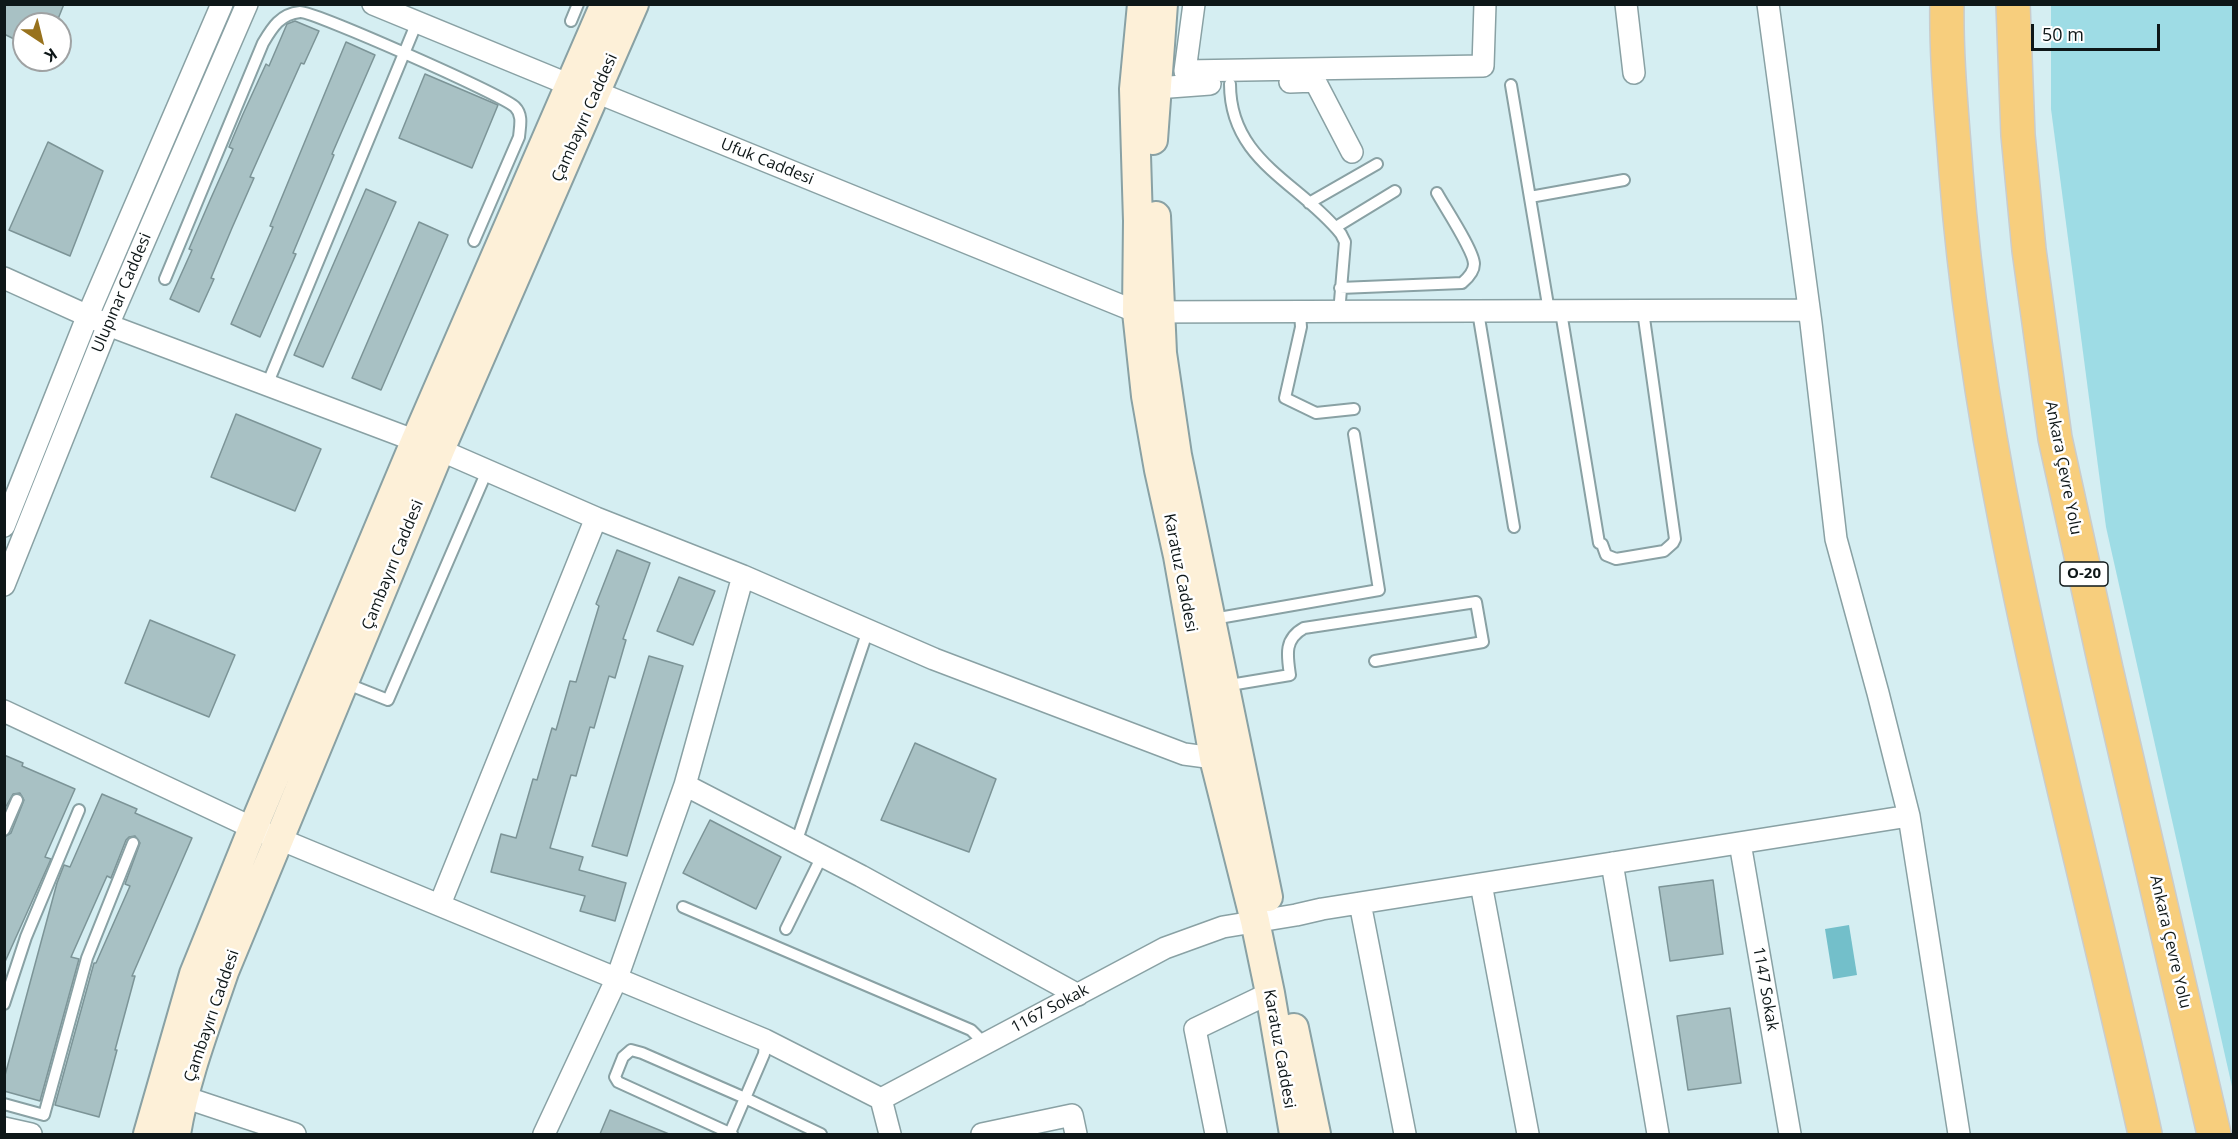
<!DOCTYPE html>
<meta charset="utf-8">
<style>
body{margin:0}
#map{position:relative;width:2238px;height:1139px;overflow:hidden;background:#d5eef2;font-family:"Open Sans",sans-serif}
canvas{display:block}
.frame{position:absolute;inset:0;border:6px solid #0e1718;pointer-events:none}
.north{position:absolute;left:12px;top:12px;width:60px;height:60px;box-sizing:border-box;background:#fff;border:2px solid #9fa2a3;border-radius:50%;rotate:145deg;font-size:16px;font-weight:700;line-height:24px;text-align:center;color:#0e1718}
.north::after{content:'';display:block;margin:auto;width:21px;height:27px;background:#98721d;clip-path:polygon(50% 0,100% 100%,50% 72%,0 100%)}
.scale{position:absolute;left:2031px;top:24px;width:129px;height:27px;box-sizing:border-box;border:3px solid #0e1718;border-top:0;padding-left:8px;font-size:18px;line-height:21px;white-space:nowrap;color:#0e1718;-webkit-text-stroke:4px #fff;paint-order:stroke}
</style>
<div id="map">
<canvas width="2238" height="1139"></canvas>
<div class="frame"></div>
<div class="north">K</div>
<div class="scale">50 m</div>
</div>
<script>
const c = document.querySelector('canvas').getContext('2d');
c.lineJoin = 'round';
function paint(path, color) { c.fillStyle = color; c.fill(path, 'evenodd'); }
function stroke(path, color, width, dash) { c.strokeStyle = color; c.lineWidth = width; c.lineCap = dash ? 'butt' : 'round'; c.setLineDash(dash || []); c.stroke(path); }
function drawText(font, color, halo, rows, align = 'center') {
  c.font = font + ' "Open Sans",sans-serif'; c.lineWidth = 5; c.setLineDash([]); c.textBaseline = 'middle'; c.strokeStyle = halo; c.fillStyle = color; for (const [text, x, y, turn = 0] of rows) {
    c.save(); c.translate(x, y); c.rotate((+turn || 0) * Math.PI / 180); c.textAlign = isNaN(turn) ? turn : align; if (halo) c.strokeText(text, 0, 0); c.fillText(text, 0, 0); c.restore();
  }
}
const green = new Path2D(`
 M 2051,5 L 2233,5 L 2233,1091 L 2106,527 L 2051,109 Z`);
const water = new Path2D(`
 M 1849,925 L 1857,975 L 1833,979 L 1825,929 Z`);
const building = new Path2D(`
 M 4,4 L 64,4 L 56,24 L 24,24 L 24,44 L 4,34 Z
 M 295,21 L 319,31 L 304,64 L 301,63 L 250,177 L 254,178 L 232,228 L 211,278 L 214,279 L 199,312 L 170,299 L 192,250 L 189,249 L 211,198 L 233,149 L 229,147 L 243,114 L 266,64 L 269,66 L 287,24 Z
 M 346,42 L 375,55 L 332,154 L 334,155 L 293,253 L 296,254 L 260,337 L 231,324 L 273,227 L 270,226 Z
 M 425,74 L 498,105 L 472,168 L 399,138 Z
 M 48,142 L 103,171 L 70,256 L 9,230 Z
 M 366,189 L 396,202 L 323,367 L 294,355 Z
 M 419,222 L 448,235 L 381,390 L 352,378 Z
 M 236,414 L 321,449 L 295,511 L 211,477 Z
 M 617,550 L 650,563 L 623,639 L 626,640 L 615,678 L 609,676 L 594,728 L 590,727 L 576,776 L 571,775 L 550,848 L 583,857 L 579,870 L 626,883 L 615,921 L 580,911 L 585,896 L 491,872 L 501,834 L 516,838 L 533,779 L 537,780 L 552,728 L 556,730 L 570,681 L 576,682 L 599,606 L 596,604 Z
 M 679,577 L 715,591 L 693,645 L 657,631 Z
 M 150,620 L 235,655 L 209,717 L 125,683 Z
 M 649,656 L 683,666 L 627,856 L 592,846 Z
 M 915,743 L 996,779 L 969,852 L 881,820 Z
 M 4,755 L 23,763 L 22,766 L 75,789 L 45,857 L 51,859 L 4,964 L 4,837 L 11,833 L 24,800 L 20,793 L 13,794 L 4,810 Z
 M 102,794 L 137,809 L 135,813 L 192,838 L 132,976 L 135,976 L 115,1050 L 117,1050 L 99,1117 L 55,1105 L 94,963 L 96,963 L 130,886 L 125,884 L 140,843 L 135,836 L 129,837 L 126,840 L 111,878 L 107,876 L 71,957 L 79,959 L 40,1101 L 4,1091 L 4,1079 L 57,883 L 64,865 L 70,867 Z
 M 710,820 L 781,857 L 756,909 L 683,873 Z
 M 1713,880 L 1723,954 L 1670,961 L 1659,887 Z
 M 1730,1008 L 1741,1083 L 1688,1090 L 1677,1016 Z
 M 610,1110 L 669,1134 L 600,1134 Z`);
const lane = new Path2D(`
 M 571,21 L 578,4
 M 1230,84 C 1230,161 1299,182 1341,234 L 1345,242 L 1339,313
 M 1511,85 L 1549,311
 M 1530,197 L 1624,180
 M 1309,203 L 1377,164
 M 1336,227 L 1395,191
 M 165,279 L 263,43 C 272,28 280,14 300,12 C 313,11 503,95 515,107 C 523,115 520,126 519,137 L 474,241
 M 1340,288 L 1462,283 C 1468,278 1474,272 1474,264 C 1474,251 1444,206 1437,193
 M 1478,312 L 1514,527
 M 1561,312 L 1599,543
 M 1300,313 L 1301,327 L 1285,398 L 1316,413 L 1354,409
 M 267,385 L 417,22
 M 1602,544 L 1606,555 L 1616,559 L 1664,551 L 1673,543 L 1675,539 L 1643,311
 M 1213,619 L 1379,590 L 1354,434
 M 345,683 L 388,700 L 487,471
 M 1224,686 L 1290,675 C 1287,655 1284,639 1304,628 L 1476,602 L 1483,642 L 1375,661
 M 4,830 L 17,800
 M 796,843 L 868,630
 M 683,907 L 971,1030 L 978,1037 L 983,1045
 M 786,929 L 822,856
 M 4,1004 L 26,937 L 79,810
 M 4,1104 L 44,1115 L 87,958 L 133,843
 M 730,1133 L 764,1054 L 765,1040
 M 732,1134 L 618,1082 L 615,1077 L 623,1057 L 631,1050 L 642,1053 L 745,1098 L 821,1134`);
const street = new Path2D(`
 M 373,4 L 570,85 L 596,92 L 1137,312 L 1809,310
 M 1194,4 L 1185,71 L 1483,66 L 1485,4
 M 1626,4 L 1634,73
 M 1768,4 L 1811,323 L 1836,539 L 1878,693 L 1909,816 L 1959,1134
 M 1290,82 L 1315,81 L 1352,152
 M 1143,89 L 1210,84
 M 4,278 L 108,325 L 440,450 L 596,518 L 743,576 L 934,659 L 1184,754 L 1214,758
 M 4,526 L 88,315 L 222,4
 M 4,585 L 108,325 L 247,4
 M 4,711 L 253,828 L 765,1040 L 881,1099
 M 685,785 L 861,876 L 1078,995
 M 1740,843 L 1790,1134
 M 1612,863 L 1658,1134
 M 1481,884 L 1528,1134
 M 1360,903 L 1405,1134
 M 440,904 L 596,518
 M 184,1097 L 295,1134
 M 881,1099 L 1165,948 L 1223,927 L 1296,915 L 1322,909 L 1909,816
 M 881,1099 L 890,1134
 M 4,1128 L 31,1134
 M 544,1134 L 617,978 L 685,785 L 743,576
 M 982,1134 L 1072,1115 L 1076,1134
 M 1216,1134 L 1195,1029 L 1270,993`);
const secondary = new Path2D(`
 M 1142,4 L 1134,89 L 1138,221 L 1137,312 L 1146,396 L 1159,470 L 1178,556 L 1214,758 L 1255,921 L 1270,993 L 1294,1134
 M 1153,140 L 1163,4
 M 1156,216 L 1162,353 L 1177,455 L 1268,897
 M 1294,1028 L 1316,1134
 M 148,1134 L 194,974 L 253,828 L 415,442 L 605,4
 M 176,1134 C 185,1079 206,1025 224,972 L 440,450 L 634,4`);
const highway = new Path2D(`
 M 1947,4 C 1946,60 1952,116 1956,172 C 1981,499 2075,816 2145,1134
 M 2013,4 L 2018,135 L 2029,250 L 2055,438 L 2106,669 L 2214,1134`);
const shields = [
 [2084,574,48]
];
const shieldNames = [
 ["O-20",2084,574]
];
const streetNames = [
 ["Çambayırı Caddesi",585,118,-66],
 ["Ufuk Caddesi",767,162,22],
 ["Ulupınar Caddesi",122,293,-67],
 ["Ankara Çevre Yolu",2063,468,79],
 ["Çambayırı Caddesi",393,565,-68],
 ["Karatuz Caddesi",1180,573,79],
 ["Ankara Çevre Yolu",2170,942,77],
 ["1147 Sokak",1765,989,80],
 ["1167 Sokak",1050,1009,-28],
 ["Çambayırı Caddesi",212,1016,-71],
 ["Karatuz Caddesi",1279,1049,80]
];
paint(green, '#9edce5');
paint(water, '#73bfca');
paint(building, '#a8c1c4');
stroke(building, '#7c9497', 1.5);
stroke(lane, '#89a1a4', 14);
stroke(street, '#89a1a4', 24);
stroke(secondary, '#89a1a4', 32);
stroke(highway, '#cacccc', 36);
stroke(lane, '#fff', 10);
stroke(street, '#fff', 21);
stroke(secondary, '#fdf0d8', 28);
stroke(highway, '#f7ce7d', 33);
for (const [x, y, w] of shields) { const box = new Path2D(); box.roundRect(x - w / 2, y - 12, w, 24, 4.5); c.fillStyle = '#fff'; c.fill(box); stroke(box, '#0e1718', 1.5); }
drawText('bold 15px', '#0e1718', null, shieldNames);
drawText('16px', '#0e1718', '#fff', streetNames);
</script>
